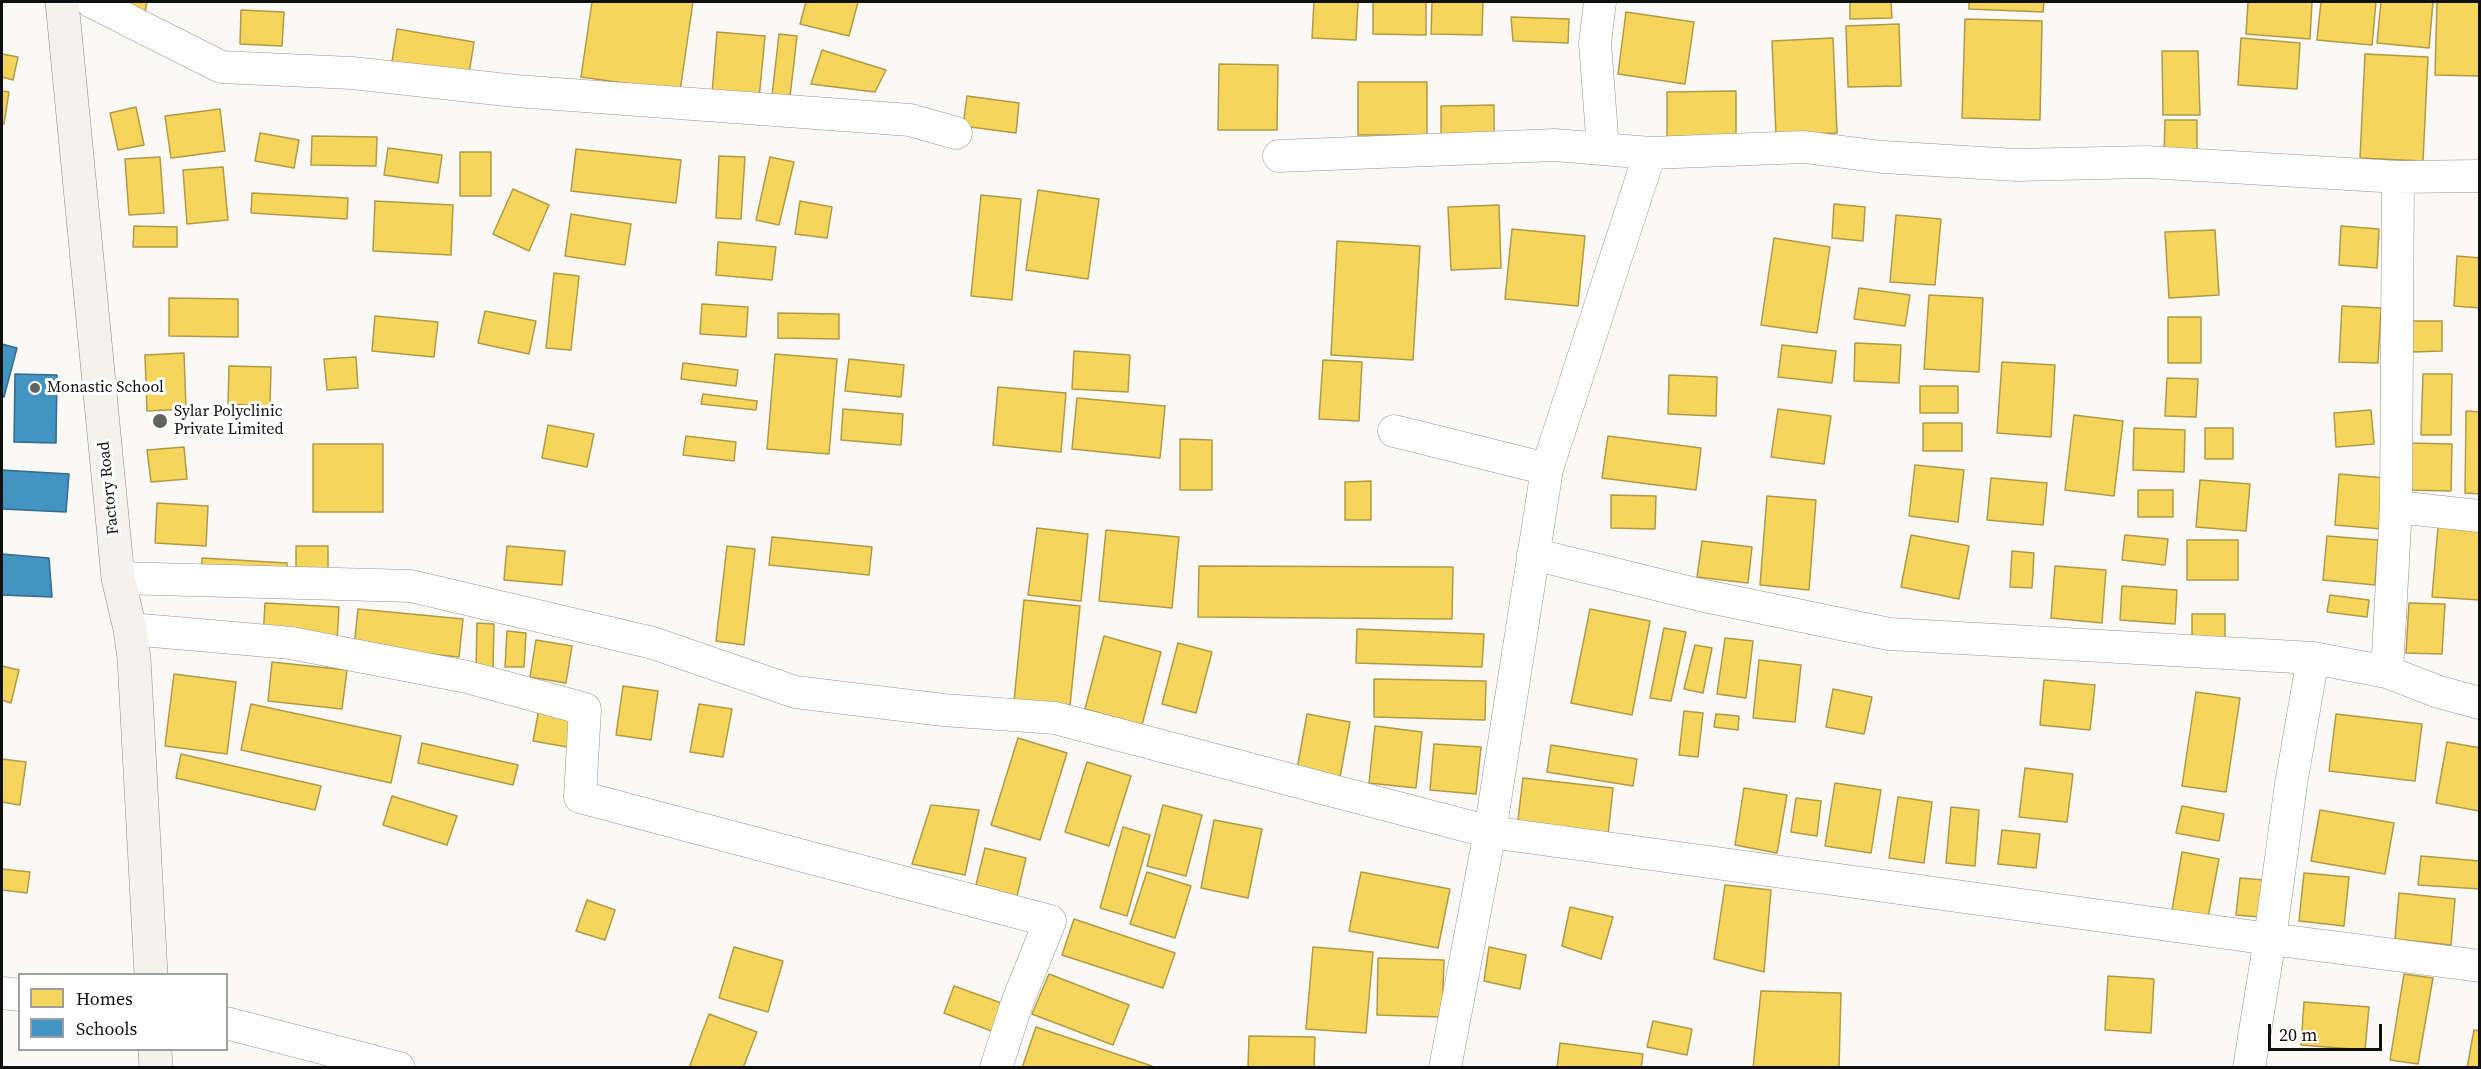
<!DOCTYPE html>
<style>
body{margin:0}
#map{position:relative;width:2481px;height:1069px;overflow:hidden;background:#fbf9f6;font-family:"Source Serif 4",serif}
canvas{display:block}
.frame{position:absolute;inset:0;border:3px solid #101010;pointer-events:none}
.legend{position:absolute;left:18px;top:973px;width:210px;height:78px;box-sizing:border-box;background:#fff;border:2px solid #9f9f9f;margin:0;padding:8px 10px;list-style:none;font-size:18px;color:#101010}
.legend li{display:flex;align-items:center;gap:12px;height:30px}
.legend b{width:30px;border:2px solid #9f9f9f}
.scale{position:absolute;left:2268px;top:1024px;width:114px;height:27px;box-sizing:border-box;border:3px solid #101010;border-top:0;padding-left:8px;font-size:18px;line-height:21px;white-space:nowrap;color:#101010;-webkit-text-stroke:4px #fff;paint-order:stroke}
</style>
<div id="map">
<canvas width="2481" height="1069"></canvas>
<div class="frame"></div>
<ul class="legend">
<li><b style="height:16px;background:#f6d55c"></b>Homes</li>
<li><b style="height:16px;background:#4393c3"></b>Schools</li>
</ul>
<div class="scale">20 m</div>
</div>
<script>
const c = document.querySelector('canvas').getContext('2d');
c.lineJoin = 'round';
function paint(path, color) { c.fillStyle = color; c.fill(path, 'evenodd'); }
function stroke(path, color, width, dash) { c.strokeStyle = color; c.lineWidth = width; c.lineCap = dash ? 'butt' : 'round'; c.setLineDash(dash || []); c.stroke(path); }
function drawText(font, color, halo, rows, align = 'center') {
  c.font = font + ' "Source Serif 4",serif'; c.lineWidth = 6; c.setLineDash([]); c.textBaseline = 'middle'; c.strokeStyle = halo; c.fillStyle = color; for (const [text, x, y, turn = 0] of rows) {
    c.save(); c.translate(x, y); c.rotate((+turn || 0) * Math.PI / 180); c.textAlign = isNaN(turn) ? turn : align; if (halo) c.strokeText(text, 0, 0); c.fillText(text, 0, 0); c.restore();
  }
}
const homes = new Path2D(`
 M 116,2 L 147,2 L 145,12 Z
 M 592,2 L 693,2 L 680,91 L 581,77 Z
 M 806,2 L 858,2 L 849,36 L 800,24 Z
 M 1314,2 L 1358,2 L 1356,40 L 1312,38 Z
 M 1373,2 L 1426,2 L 1426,35 L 1373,34 Z
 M 1432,2 L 1483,2 L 1482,35 L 1431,34 Z
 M 1850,2 L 1891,2 L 1892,18 L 1850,19 Z
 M 1969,2 L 2044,2 L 2043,12 L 1969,9 Z
 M 2248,2 L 2312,2 L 2310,39 L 2246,34 Z
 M 2321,2 L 2376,2 L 2372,45 L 2317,40 Z
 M 2381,2 L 2433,2 L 2429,48 L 2377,43 Z
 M 2437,2 L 2480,2 L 2480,76 L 2435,75 Z
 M 241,10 L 284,12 L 282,46 L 240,44 Z
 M 1626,12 L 1694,22 L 1685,84 L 1618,74 Z
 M 1511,17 L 1569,19 L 1568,43 L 1513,41 Z
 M 1965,19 L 2042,21 L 2040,120 L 1962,118 Z
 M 1899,24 L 1901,86 L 1848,87 L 1846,26 Z
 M 397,29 L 474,42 L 468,80 L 391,68 Z
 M 717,32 L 765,36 L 759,99 L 712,94 Z
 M 779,34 L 797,36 L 790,97 L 772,96 Z
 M 1833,38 L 1837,133 L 1776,135 L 1772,41 Z
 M 2241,38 L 2300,43 L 2297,89 L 2238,85 Z
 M 822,50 L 886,70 L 875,92 L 811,84 Z
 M 2162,51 L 2198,51 L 2200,115 L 2163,115 Z
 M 2,54 L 18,57 L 13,80 L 2,77 Z
 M 2365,54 L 2428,57 L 2423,161 L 2360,158 Z
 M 1219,64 L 1278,65 L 1277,130 L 1218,130 Z
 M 1358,82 L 1427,82 L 1427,135 L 1358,135 Z
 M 2,91 L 9,92 L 4,124 L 2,124 Z
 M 1736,91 L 1736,135 L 1667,137 L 1667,92 Z
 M 967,96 L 1019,103 L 1016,133 L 963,126 Z
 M 1494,105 L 1494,137 L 1441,137 L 1441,106 Z
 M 136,107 L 144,145 L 118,150 L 110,113 Z
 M 220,109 L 225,151 L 171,158 L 165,116 Z
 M 2165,120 L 2197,120 L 2197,155 L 2164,155 Z
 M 260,133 L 299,140 L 294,168 L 255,161 Z
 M 312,136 L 377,137 L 376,166 L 311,165 Z
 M 388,148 L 442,155 L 438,183 L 384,175 Z
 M 576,149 L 681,160 L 676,203 L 571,191 Z
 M 460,152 L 491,152 L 491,196 L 460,196 Z
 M 719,156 L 745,157 L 741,219 L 716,218 Z
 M 160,157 L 164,213 L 129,215 L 125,159 Z
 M 770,157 L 794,162 L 779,225 L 756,220 Z
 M 223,167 L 228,220 L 187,224 L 183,170 Z
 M 513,189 L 549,205 L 529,251 L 493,234 Z
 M 1038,190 L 1099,199 L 1088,279 L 1026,270 Z
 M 252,193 L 348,198 L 347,219 L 251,213 Z
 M 981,195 L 1021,199 L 1012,300 L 971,296 Z
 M 375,201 L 453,205 L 451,255 L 373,251 Z
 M 800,201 L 832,207 L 827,238 L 795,234 Z
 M 1834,204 L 1865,207 L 1863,241 L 1832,238 Z
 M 1499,205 L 1501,268 L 1451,270 L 1448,207 Z
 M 571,214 L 631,224 L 625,265 L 565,256 Z
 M 1896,215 L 1941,219 L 1935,285 L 1890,282 Z
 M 134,226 L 177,227 L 177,247 L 133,247 Z
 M 2341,226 L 2379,229 L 2377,268 L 2339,265 Z
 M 1512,229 L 1585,236 L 1578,306 L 1505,299 Z
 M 2215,230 L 2219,295 L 2169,298 L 2165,232 Z
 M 1774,238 L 1830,247 L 1817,333 L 1761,325 Z
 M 1337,241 L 1420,246 L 1413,360 L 1331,355 Z
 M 718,242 L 776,247 L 772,280 L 716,275 Z
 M 2457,256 L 2480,258 L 2480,308 L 2454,306 Z
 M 554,273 L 579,276 L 571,350 L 546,348 Z
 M 1859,288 L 1910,295 L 1905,326 L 1854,319 Z
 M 1929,295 L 1983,298 L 1979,372 L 1924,369 Z
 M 169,298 L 238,299 L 238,337 L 169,336 Z
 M 702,304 L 748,307 L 746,337 L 700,334 Z
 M 2342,306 L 2381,308 L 2378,363 L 2339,362 Z
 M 485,311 L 536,321 L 529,354 L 478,343 Z
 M 778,313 L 839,314 L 839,339 L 778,338 Z
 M 375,316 L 438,322 L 434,357 L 372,351 Z
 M 2168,317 L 2201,317 L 2201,363 L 2168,363 Z
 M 2412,321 L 2442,321 L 2442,351 L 2412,352 Z
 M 1855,343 L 1901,345 L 1899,383 L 1854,381 Z
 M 1782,345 L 1836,351 L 1832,383 L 1778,377 Z
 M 1074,351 L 1130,355 L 1128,392 L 1072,389 Z
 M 184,353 L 186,409 L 147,411 L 145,355 Z
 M 775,354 L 837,359 L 829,454 L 767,449 Z
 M 356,357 L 358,388 L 327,390 L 324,359 Z
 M 849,359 L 904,365 L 901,397 L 845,391 Z
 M 1323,360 L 1362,362 L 1359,421 L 1319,419 Z
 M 2002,362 L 2055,365 L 2051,437 L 1997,433 Z
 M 683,363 L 738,370 L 736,386 L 681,379 Z
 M 229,366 L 271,367 L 270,406 L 228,404 Z
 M 2423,374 L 2452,374 L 2451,435 L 2421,435 Z
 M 1669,375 L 1717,377 L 1716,416 L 1668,414 Z
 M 2167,378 L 2198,379 L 2196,417 L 2165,416 Z
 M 1920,386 L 1958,386 L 1958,413 L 1920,413 Z
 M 998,387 L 1066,393 L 1061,452 L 993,445 Z
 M 703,394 L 757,401 L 756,410 L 701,404 Z
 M 1077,398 L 1165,406 L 1160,458 L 1072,449 Z
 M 843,409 L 903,414 L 901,445 L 841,440 Z
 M 1778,409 L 1831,416 L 1824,464 L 1771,457 Z
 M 2371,410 L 2374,444 L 2336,447 L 2334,413 Z
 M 2466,411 L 2480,412 L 2480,494 L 2465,493 Z
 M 2074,415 L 2123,421 L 2114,496 L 2065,490 Z
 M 1923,423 L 1962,423 L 1962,451 L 1923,451 Z
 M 548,425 L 594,434 L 587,467 L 542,458 Z
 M 2134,428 L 2185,430 L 2184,472 L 2133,470 Z
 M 2205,428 L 2233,428 L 2233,459 L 2205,459 Z
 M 686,436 L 736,442 L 734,461 L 683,455 Z
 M 1608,436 L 1701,448 L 1696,490 L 1602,478 Z
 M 1180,439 L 1212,440 L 1212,490 L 1180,490 Z
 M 2408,443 L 2452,444 L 2451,491 L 2407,490 Z
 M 313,444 L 383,444 L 383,512 L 313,512 Z
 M 184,447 L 187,479 L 151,482 L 147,450 Z
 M 1915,465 L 1964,470 L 1958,522 L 1909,516 Z
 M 2339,474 L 2385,478 L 2382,529 L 2335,525 Z
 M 1991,478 L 2047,483 L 2043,525 L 1987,520 Z
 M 2200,480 L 2250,484 L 2246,531 L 2196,527 Z
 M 1371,481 L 1371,520 L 1345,520 L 1345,482 Z
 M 2138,490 L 2173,490 L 2173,517 L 2138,517 Z
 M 1611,495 L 1656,496 L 1655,529 L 1611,528 Z
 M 1767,496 L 1816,500 L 1809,590 L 1760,585 Z
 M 157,503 L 208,506 L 206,546 L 155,543 Z
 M 2438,527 L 2480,530 L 2480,600 L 2432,597 Z
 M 1037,528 L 1088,534 L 1081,601 L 1028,595 Z
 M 1106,530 L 1179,537 L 1172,608 L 1099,601 Z
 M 1911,535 L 1969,546 L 1959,599 L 1901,587 Z
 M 2125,535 L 2168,539 L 2165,565 L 2122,560 Z
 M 2327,536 L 2378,540 L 2375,585 L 2323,580 Z
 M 772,537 L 872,547 L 869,575 L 769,565 Z
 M 2187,540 L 2238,540 L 2238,580 L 2187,580 Z
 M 1702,541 L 1752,547 L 1748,583 L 1697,577 Z
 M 296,546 L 328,546 L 328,583 L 296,583 Z
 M 507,546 L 565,551 L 562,585 L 504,580 Z
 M 727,546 L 755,549 L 744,645 L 716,641 Z
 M 2012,551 L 2034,553 L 2032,588 L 2010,587 Z
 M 202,558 L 287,563 L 286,593 L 201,588 Z
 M 1199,566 L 1453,567 L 1452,619 L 1198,617 Z
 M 2055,566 L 2106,570 L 2102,623 L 2051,618 Z
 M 2122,586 L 2177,590 L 2175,624 L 2120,620 Z
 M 2330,595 L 2369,600 L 2367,617 L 2327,612 Z
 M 1024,600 L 1080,606 L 1070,706 L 1014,701 Z
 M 265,603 L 339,607 L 337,641 L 263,638 Z
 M 2409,603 L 2445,604 L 2442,654 L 2406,653 Z
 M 358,609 L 463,619 L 459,657 L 354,646 Z
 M 1590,609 L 1650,621 L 1632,715 L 1571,703 Z
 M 2192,614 L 2225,614 L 2225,643 L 2192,643 Z
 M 477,623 L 494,624 L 493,669 L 476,669 Z
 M 1664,628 L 1686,632 L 1671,701 L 1650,698 Z
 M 1357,629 L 1484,634 L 1482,667 L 1356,663 Z
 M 507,631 L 526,633 L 524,667 L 505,667 Z
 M 1104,636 L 1161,652 L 1142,725 L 1085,709 Z
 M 1725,638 L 1753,641 L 1746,698 L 1717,694 Z
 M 536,640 L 572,646 L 566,683 L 530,677 Z
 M 1178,643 L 1212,652 L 1196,713 L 1162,704 Z
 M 1695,645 L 1712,648 L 1703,693 L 1684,689 Z
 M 1759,660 L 1801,665 L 1795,722 L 1753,718 Z
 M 272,662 L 347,670 L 342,709 L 268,701 Z
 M 2,666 L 19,670 L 11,703 L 2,700 Z
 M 174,674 L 236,682 L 227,754 L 165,746 Z
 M 1374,679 L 1486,681 L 1485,720 L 1374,717 Z
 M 2044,680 L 2095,685 L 2090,730 L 2040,725 Z
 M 623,686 L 658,691 L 651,740 L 616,735 Z
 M 1833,689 L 1872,697 L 1864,734 L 1826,727 Z
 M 2196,692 L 2240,698 L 2226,792 L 2182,786 Z
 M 251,704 L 401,736 L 391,783 L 241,750 Z
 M 699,704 L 732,709 L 723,757 L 690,752 Z
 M 539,709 L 589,719 L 584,750 L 533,741 Z
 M 1684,711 L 1703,713 L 1698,757 L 1679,755 Z
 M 1307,714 L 1350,722 L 1339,783 L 1296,775 Z
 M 1716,714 L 1739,716 L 1738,730 L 1714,727 Z
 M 2336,714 L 2422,724 L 2415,781 L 2329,771 Z
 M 1375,726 L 1422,732 L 1416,788 L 1369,783 Z
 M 1018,738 L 1067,753 L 1040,840 L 991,825 Z
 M 2447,742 L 2480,748 L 2479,811 L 2436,803 Z
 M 422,743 L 518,765 L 513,785 L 418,763 Z
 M 1434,744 L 1481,747 L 1476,794 L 1430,790 Z
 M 1551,745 L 1637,759 L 1633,786 L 1547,772 Z
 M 181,754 L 321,786 L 315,810 L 176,778 Z
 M 2,759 L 26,762 L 20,805 L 2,802 Z
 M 1087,762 L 1131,776 L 1109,846 L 1065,832 Z
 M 2025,768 L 2073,774 L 2067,822 L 2019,817 Z
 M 1523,778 L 1613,788 L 1606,854 L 1515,844 Z
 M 1835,783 L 1881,790 L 1871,853 L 1825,846 Z
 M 1744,788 L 1787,795 L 1777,853 L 1735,845 Z
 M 392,796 L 457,816 L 447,845 L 383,825 Z
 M 1898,797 L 1932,802 L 1924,863 L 1889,858 Z
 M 1796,798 L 1821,801 L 1817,836 L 1791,832 Z
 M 931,805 L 979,810 L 965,875 L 912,864 Z
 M 1163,805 L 1202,815 L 1186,876 L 1147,866 Z
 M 2182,806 L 2224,814 L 2219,841 L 2176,833 Z
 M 1951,807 L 1979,810 L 1975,866 L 1946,863 Z
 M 2320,810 L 2394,823 L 2385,874 L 2311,861 Z
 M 1214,820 L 1262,829 L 1248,898 L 1201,888 Z
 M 1123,827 L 1150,835 L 1127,916 L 1100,908 Z
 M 2002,830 L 2040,834 L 2036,868 L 1998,864 Z
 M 985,848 L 1026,858 L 1017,896 L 976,885 Z
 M 2182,852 L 2219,859 L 2207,923 L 2171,916 Z
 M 2421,856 L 2480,861 L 2480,889 L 2418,885 Z
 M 2,869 L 30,872 L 27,893 L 2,890 Z
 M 1147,872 L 1191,886 L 1175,938 L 1130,924 Z
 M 1361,872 L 1450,889 L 1438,948 L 1349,931 Z
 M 2304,873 L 2349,877 L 2344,926 L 2299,921 Z
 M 2240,878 L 2263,880 L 2259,917 L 2236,915 Z
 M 1725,885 L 1771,890 L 1764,972 L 1714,959 Z
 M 2399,893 L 2455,899 L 2451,945 L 2395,939 Z
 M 587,900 L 615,910 L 605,940 L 576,931 Z
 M 1570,907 L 1613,917 L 1601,959 L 1562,946 Z
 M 1074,919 L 1175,953 L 1163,988 L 1062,955 Z
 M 734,947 L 783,961 L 768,1012 L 719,998 Z
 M 1313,947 L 1373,952 L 1366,1033 L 1306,1029 Z
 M 1489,947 L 1526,955 L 1520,989 L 1484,981 Z
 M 1378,958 L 1444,960 L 1442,1017 L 1377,1015 Z
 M 1049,974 L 1129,1005 L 1113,1045 L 1032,1014 Z
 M 2404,974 L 2433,978 L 2418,1064 L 2390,1060 Z
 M 2108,976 L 2154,979 L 2151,1033 L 2105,1030 Z
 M 954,986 L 1004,1004 L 994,1032 L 944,1013 Z
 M 1761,991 L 1841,993 L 1839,1068 L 1753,1068 Z
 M 2304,1002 L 2369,1007 L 2365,1050 L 2301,1045 Z
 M 709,1014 L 757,1032 L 743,1068 L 689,1068 Z
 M 1653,1021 L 1692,1029 L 1687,1055 L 1647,1047 Z
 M 1036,1027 L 1152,1066 L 1152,1068 L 1022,1068 Z
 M 2474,1030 L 2480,1031 L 2480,1068 L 2467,1068 Z
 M 1249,1036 L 1315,1037 L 1314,1068 L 1248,1068 Z
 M 1560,1043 L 1643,1054 L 1641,1068 L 1557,1068 Z`);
const schools = new Path2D(`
 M 2,344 L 17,348 L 4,397 L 2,396 Z
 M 15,374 L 57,375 L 56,443 L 14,442 Z
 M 2,470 L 69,474 L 66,512 L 2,509 Z
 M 2,554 L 49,558 L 52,597 L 2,595 Z`);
const street = new Path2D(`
 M 92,2 L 221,67 L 352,73 L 516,91 L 910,120 L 956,133
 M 1600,2 L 1595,43 L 1603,149
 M 1279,156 L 1555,145 L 1650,153 L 1804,147 L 1883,157 L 2016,165 L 2147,162 L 2398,177 L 2480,176
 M 1394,431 L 1547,469
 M 2396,507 L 2480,516
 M 1533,554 L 1700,595 L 1889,634 L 2313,658 L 2387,672 L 2439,692 L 2480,703
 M 118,578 L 411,586 L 653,643 L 795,692 L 943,710 L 1055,718 L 1490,832 L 2270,939 L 2249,1068
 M 130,629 L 291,643 L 467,677 L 585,709 L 580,797 L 1050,921 L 1017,1003 L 996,1068
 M 2313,658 L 2291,784 L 2270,939 L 2480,966
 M 2387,672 L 2396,507 L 2398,177
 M 2,993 L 20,995
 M 226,1023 L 399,1068
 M 1445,1068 L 1490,832 L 1547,469 L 1650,153`);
const secondary = new Path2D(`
 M 62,2 L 118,578 L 130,629 L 134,658 L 151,974
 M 155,1050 L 156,1068`);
const markers = [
 [35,388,6,"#626260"],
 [160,421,8,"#626260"]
];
const poiNames = [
 ["Monastic School",47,388],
 ["Sylar Polyclinic",174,412],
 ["Private Limited",174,430]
];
const streetNames = [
 ["Factory Road",109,488,-96]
];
paint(homes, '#f6d55c');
stroke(homes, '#b19a45', 1.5);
paint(schools, '#4393c3');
stroke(schools, '#346c8d', 1.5);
stroke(street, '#969594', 33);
stroke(secondary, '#8c8c8a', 34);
stroke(street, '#fefefe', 32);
stroke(secondary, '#f4f2ed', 33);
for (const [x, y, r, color] of markers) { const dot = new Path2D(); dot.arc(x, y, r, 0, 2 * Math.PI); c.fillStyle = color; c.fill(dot); stroke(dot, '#fff', 2); }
drawText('16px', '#101010', '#fff', poiNames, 'left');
drawText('16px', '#101010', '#fff', streetNames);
</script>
